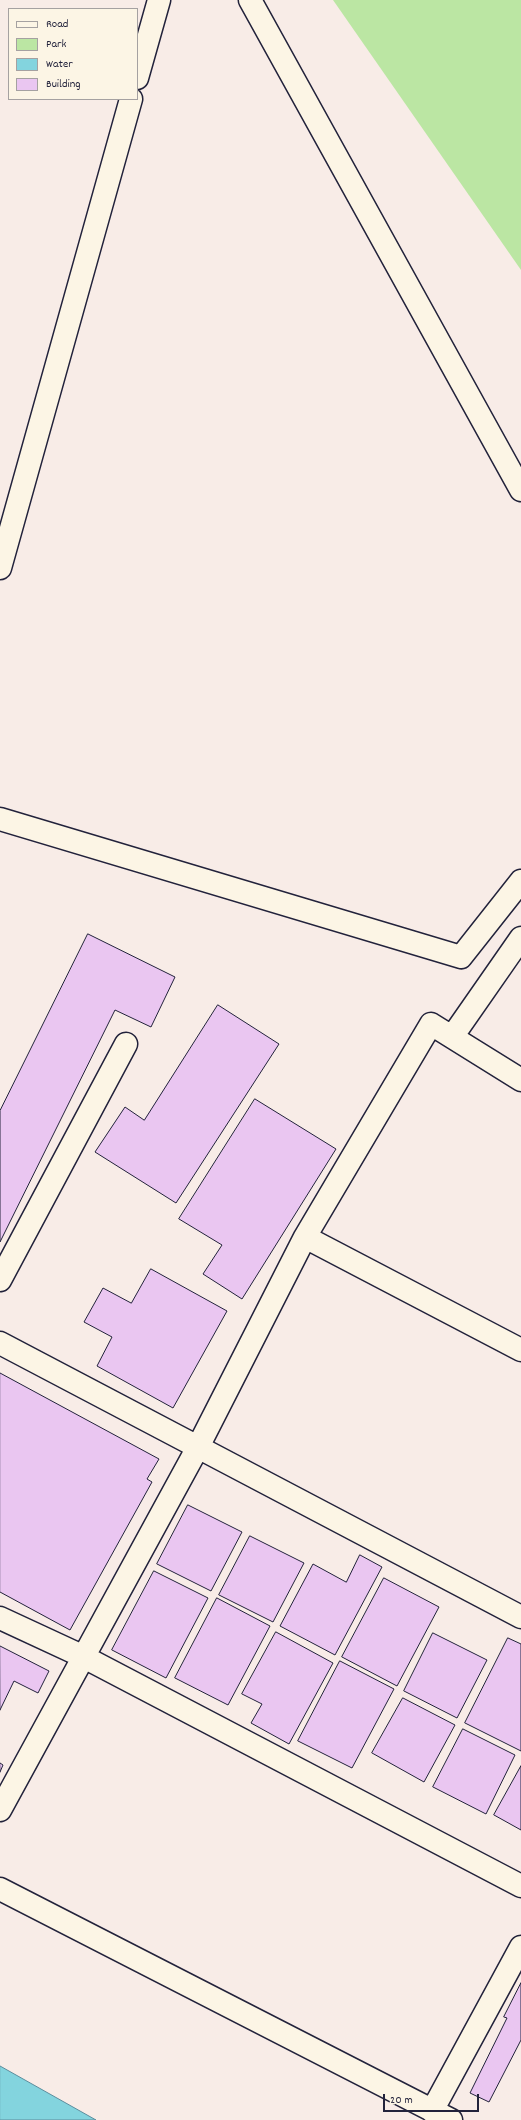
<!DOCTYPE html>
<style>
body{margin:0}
#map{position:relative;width:521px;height:2120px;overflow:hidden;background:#f8ece7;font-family:Dekko,sans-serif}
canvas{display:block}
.legend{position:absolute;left:8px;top:8px;width:130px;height:92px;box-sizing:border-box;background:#fcf5e5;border:1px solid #a5a1a1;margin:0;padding:5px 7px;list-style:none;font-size:12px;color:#22223b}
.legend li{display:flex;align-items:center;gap:8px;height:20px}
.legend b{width:20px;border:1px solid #a5a1a1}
.scale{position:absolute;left:383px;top:2094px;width:96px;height:18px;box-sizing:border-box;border:2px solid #22223b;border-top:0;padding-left:5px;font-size:12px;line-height:14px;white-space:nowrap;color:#22223b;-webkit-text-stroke:3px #fcf5e5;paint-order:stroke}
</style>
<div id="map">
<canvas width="521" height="2120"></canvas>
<ul class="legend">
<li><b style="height:5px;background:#fcf5e5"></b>Road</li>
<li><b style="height:11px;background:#bbe6a3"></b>Park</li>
<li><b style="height:11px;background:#83d4de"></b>Water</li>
<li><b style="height:11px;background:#eac6f1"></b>Building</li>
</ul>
<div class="scale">20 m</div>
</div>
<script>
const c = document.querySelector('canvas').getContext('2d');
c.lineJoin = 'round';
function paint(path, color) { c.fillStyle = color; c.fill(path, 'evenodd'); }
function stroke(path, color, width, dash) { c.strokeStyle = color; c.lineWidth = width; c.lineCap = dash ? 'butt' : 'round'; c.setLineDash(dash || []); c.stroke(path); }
const green = new Path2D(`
 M 333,0 L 521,0 L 521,270 Z`);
const water = new Path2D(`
 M 0,2066 L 96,2120 L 0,2120 Z`);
const building = new Path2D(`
 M 88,934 L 175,977 L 151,1027 L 115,1010 L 0,1242 L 0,1111 Z
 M 218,1005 L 279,1044 L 176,1203 L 95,1152 L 125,1107 L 144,1120 Z
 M 255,1099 L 336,1149 L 242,1299 L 203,1274 L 222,1245 L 179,1219 Z
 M 151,1269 L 227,1311 L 173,1408 L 97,1366 L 112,1337 L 84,1322 L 103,1288 L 131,1303 Z
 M 0,1373 L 159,1459 L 147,1479 L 152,1482 L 70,1630 L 0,1592 Z
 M 188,1505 L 242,1532 L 211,1591 L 157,1564 Z
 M 250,1536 L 304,1563 L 273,1622 L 219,1595 Z
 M 360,1555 L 382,1567 L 335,1655 L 280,1626 L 313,1564 L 346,1582 Z
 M 154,1571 L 208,1598 L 166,1678 L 112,1650 Z
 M 384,1578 L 439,1607 L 397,1686 L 342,1657 Z
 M 217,1598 L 270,1626 L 228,1705 L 175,1678 Z
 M 276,1632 L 333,1663 L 289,1744 L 251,1723 L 262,1704 L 242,1694 Z
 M 433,1633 L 487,1660 L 457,1718 L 404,1691 Z
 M 508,1638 L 521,1644 L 521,1751 L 465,1723 Z
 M 0,1646 L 49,1671 L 38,1693 L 14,1681 L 0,1710 Z
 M 340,1661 L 394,1689 L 352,1768 L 298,1741 Z
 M 403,1698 L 455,1725 L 424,1782 L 372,1753 Z
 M 463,1729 L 515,1755 L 486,1814 L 433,1787 Z
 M 0,1763 L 3,1765 L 0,1772 Z
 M 521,1766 L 521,1830 L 494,1815 Z
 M 521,1983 L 521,2040 L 489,2102 L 470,2093 L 507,2018 L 504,2017 Z`);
const minor = new Path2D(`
 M 250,0 L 521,490
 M 137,78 L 159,0
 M 0,568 L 131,99
 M 0,819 L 461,957 L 521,881
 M 452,1037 L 521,938
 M 305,1237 L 521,1350
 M 0,1280 L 126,1044
 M 0,1343 L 521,1617
 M 0,1618 L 82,1656 L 521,1886
 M 0,1810 L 198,1447 L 305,1237 L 431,1024 L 521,1080
 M 0,1889 L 451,2120
 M 432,2111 L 521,1947`);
paint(green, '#bbe6a3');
paint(water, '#83d4de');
stroke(water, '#5c8d9d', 1);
paint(building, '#eac6f1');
stroke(building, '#22223b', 1);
stroke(minor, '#22223b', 25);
stroke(minor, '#fcf5e5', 22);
</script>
